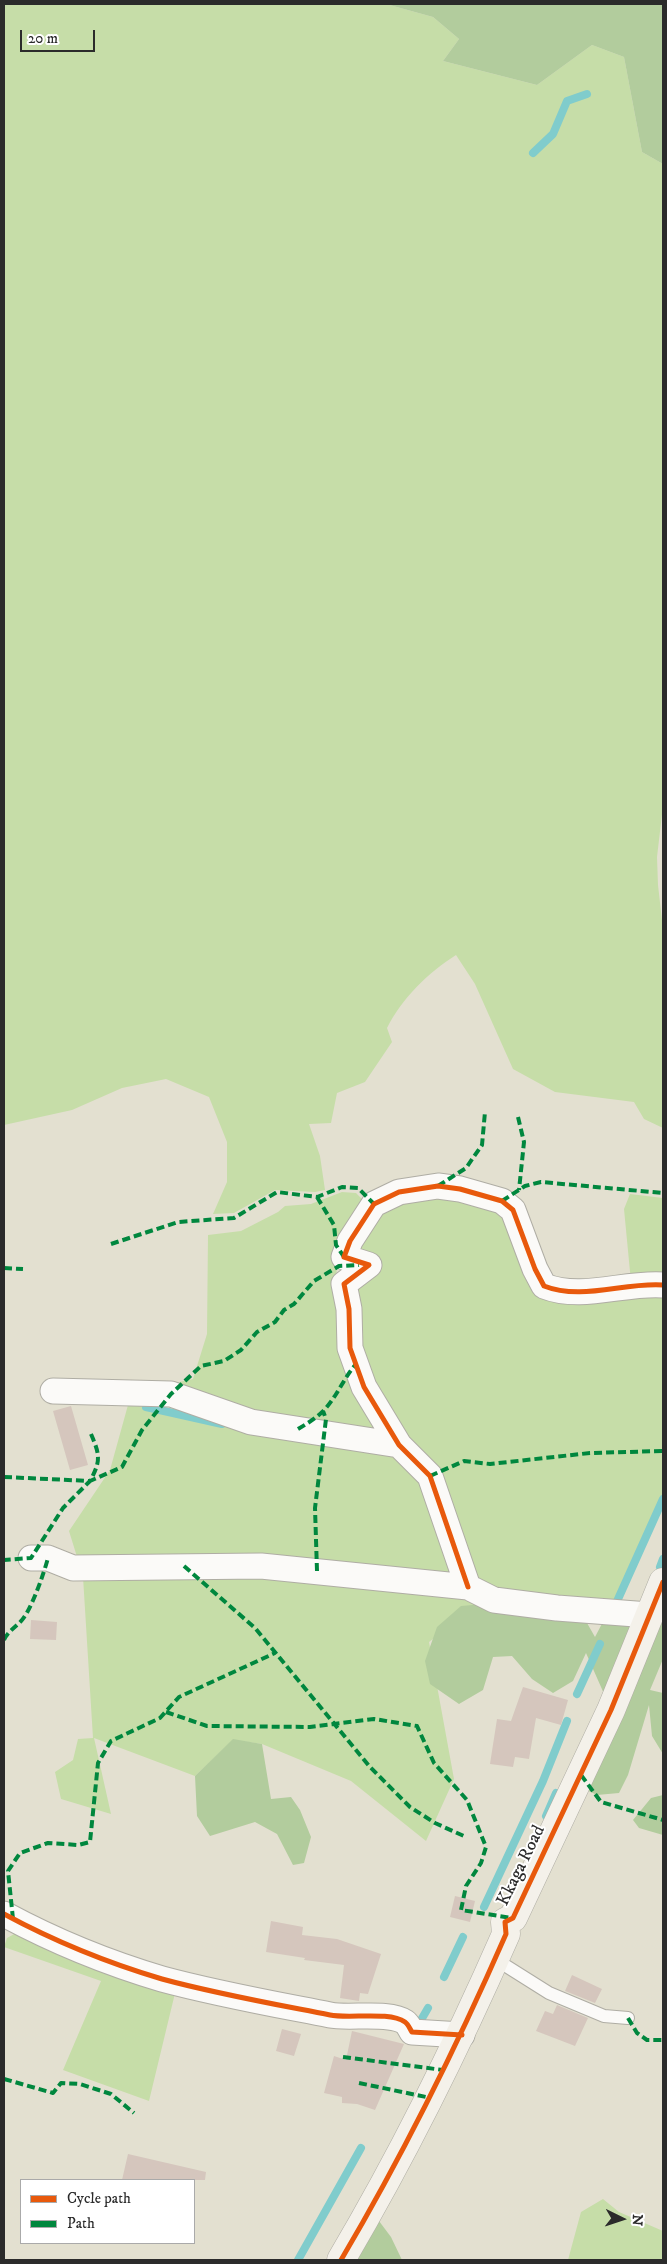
<!DOCTYPE html>
<style>
body{margin:0}
#map{position:relative;width:667px;height:2264px;overflow:hidden;background:#e3e0d0;font-family:"IM FELL DW Pica",serif}
canvas{display:block}
.frame{position:absolute;inset:0;border:5px solid #2b2b2b;pointer-events:none}
.legend{position:absolute;left:20px;top:2179px;width:175px;height:65px;box-sizing:border-box;background:#fff;border:1px solid #aaa;margin:0;padding:6px 9px;list-style:none;font-size:15px;color:#2b2b2b}
.legend li{display:flex;align-items:center;gap:10px;height:25px}
.legend b{width:25px;border:1px solid #aaa}
.north{position:absolute;left:597px;top:2194px;width:50px;height:50px;-webkit-text-stroke:4px #fff;paint-order:stroke;rotate:94deg;font-size:14px;font-weight:700;line-height:20px;text-align:center;color:#2b2b2b}
.north::after{content:'';display:block;margin:auto;width:18px;height:22px;background:#2b2b2b;clip-path:polygon(50% 0,100% 100%,50% 72%,0 100%)}
.scale{position:absolute;left:20px;top:30px;width:75px;height:22px;box-sizing:border-box;border:2px solid #2b2b2b;border-top:0;padding-left:6px;font-size:15px;line-height:18px;white-space:nowrap;color:#2b2b2b;-webkit-text-stroke:4px #fff;paint-order:stroke}
</style>
<div id="map">
<canvas width="667" height="2264"></canvas>
<div class="frame"></div>
<ul class="legend">
<li><b style="height:6px;background:#e8590c"></b>Cycle path</li>
<li><b style="height:6px;background:#00873e"></b>Path</li>
</ul>
<div class="north">N</div>
<div class="scale">20 m</div>
</div>
<script>
const c = document.querySelector('canvas').getContext('2d');
c.lineJoin = 'round';
function paint(path, color) { c.fillStyle = color; c.fill(path, 'evenodd'); }
function stroke(path, color, width, dash) { c.strokeStyle = color; c.lineWidth = width; c.lineCap = dash ? 'butt' : 'round'; c.setLineDash(dash || []); c.stroke(path); }
function drawText(font, color, halo, rows, align = 'center') {
  c.font = font + ' "IM FELL DW Pica",serif'; c.lineWidth = 4; c.setLineDash([]); c.textBaseline = 'middle'; c.strokeStyle = halo; c.fillStyle = color; for (const [text, x, y, turn = 0] of rows) {
    c.save(); c.translate(x, y); c.rotate((+turn || 0) * Math.PI / 180); c.textAlign = isNaN(turn) ? turn : align; if (halo) c.strokeText(text, 0, 0); c.fillText(text, 0, 0); c.restore();
  }
}
const green = new Path2D(`
 M 4,4 L 386,4 L 433,17 L 459,39 L 443,61 L 537,85 L 592,45 L 624,57 L 642,152 L 663,164 L 663,806 L 657,857 L 658,885 L 663,929 L 663,1128 L 644,1119 L 634,1102 L 555,1092 L 513,1069 L 475,984 L 456,955 C 428,973 402,998 387,1028 L 392,1042 L 365,1082 L 337,1093 L 331,1123 L 309,1124 L 320,1156 L 325,1190 L 315,1192 L 275,1190 L 234,1213 L 213,1214 L 227,1182 L 227,1142 L 209,1097 L 166,1079 L 122,1088 L 72,1110 L 4,1125 Z
 M 342,1192 L 356,1193 L 363,1200 L 337,1261 L 336,1289 L 382,1435 L 294,1422 L 151,1388 L 193,1379 L 207,1334 L 208,1235 L 241,1231 L 278,1212 L 285,1206 L 311,1204 Z
 M 430,1192 L 505,1210 L 539,1285 L 663,1290 L 663,1502 L 616,1613 L 522,1601 L 476,1581 L 419,1456 L 364,1368 L 351,1264 L 378,1213 Z
 M 630,1194 L 663,1198 L 663,1280 L 631,1282 L 624,1209 Z
 M 128,1405 L 152,1405 L 376,1446 L 412,1462 L 457,1574 L 78,1560 L 69,1531 L 110,1470 Z
 M 200,1575 L 362,1581 L 483,1601 L 429,1642 L 454,1779 L 426,1841 L 351,1781 L 262,1744 L 233,1740 L 195,1776 L 94,1738 L 111,1814 L 61,1799 L 55,1772 L 73,1760 L 78,1739 L 93,1738 L 83,1577 Z
 M 16,1933 L 176,1989 L 149,2101 L 63,2070 L 101,1981 L 4,1947 L 7,1938 Z
 M 603,2199 L 619,2212 L 663,2231 L 663,2260 L 568,2260 L 581,2212 Z`);
const forest = new Path2D(`
 M 386,4 L 663,4 L 663,164 L 642,152 L 624,57 L 592,45 L 537,85 L 443,61 L 459,39 L 433,17 Z
 M 484,1604 L 587,1623 L 595,1637 L 606,1616 L 663,1612 L 663,1659 L 650,1690 L 663,1693 L 663,1754 L 652,1736 L 649,1705 L 628,1775 L 619,1793 L 597,1795 L 578,1786 L 605,1696 L 586,1653 L 573,1681 L 553,1693 L 532,1679 L 512,1656 L 493,1657 L 483,1690 L 459,1704 L 430,1684 L 425,1661 L 437,1627 L 461,1606 Z
 M 233,1739 L 262,1744 L 271,1799 L 291,1797 L 300,1810 L 311,1837 L 304,1863 L 293,1865 L 277,1834 L 255,1822 L 210,1836 L 197,1816 L 195,1776 Z
 M 663,1795 L 663,1835 L 639,1828 L 633,1820 L 651,1798 Z
 M 379,2221 L 391,2237 L 402,2260 L 355,2260 Z`);
const stream = new Path2D(`
 M 533,153 L 553,134 L 567,101 L 587,94
 M 146,1407 L 222,1424
 M 660,1567 L 663,1559
 M 614,1608 L 663,1499
 M 577,1694 L 600,1644
 M 546,1816 L 556,1793
 M 484,1907 L 543,1781 L 567,1721
 M 444,1977 L 463,1937
 M 417,2027 L 428,2008
 M 298,2260 L 361,2148`);
const building = new Path2D(`
 M 71,1406 L 88,1465 L 70,1470 L 53,1411 Z
 M 31,1620 L 57,1622 L 56,1640 L 30,1639 Z
 M 523,1687 L 568,1700 L 561,1725 L 536,1718 L 529,1759 L 515,1757 L 513,1767 L 490,1764 L 497,1719 L 511,1721 Z
 M 455,1896 L 475,1901 L 470,1922 L 450,1917 Z
 M 271,1921 L 303,1927 L 302,1935 L 337,1939 L 381,1954 L 368,1994 L 360,1993 L 359,2001 L 340,1998 L 344,1965 L 304,1960 L 305,1958 L 266,1952 Z
 M 572,1975 L 602,1989 L 595,2003 L 565,1991 Z
 M 557,2005 L 588,2018 L 575,2046 L 536,2031 L 545,2011 L 553,2014 Z
 M 282,2029 L 301,2034 L 294,2056 L 276,2051 Z
 M 352,2031 L 404,2044 L 375,2110 L 357,2104 L 342,2103 L 342,2097 L 324,2093 L 334,2056 L 346,2060 Z
 M 128,2154 L 206,2172 L 205,2180 L 122,2180 Z`);
const lane = new Path2D(`
 M 495,1959 L 549,1993 L 604,2016 L 628,2018`);
const street = new Path2D(`
 M 53,1391 L 171,1394 L 251,1422 L 399,1445
 M 31,1558 L 48,1558 L 73,1568 L 261,1566 L 468,1587 L 494,1600 L 557,1608 L 649,1615
 M 468,1587 L 430,1476 L 399,1445 L 364,1387 L 350,1348 L 349,1309 L 344,1284 L 369,1265 L 344,1257 L 350,1241 L 374,1204 L 399,1192 L 438,1186 L 460,1189 L 502,1201 L 513,1210 L 535,1269 L 544,1286 C 582,1301 624,1282 663,1285
 M 4,1914 C 54,1941 108,1963 162,1979 C 217,1994 274,2004 330,2015 C 349,2019 389,2011 405,2022 C 408,2024 410,2029 412,2032 L 462,2035`);
const secondary = new Path2D(`
 M 341,2260 C 403,2155 457,2046 506,1934 L 505,1922 L 513,1918 L 611,1710 L 663,1582`);
const quiet = new Path2D(`
 M 518,1117 L 524,1142 L 519,1190
 M 438,1186 L 466,1168 L 482,1145 L 485,1112
 M 317,1197 L 334,1225 L 336,1245 L 344,1257
 M 502,1201 L 525,1186 L 541,1182 L 663,1193
 M 111,1244 L 178,1222 L 234,1218 L 277,1192 L 317,1197 L 342,1187 L 358,1188 L 374,1204
 M 4,1268 L 23,1269
 M 298,1429 C 308,1423 318,1417 326,1408 C 338,1394 344,1378 356,1364
 M 91,1434 C 100,1455 101,1461 90,1481 L 122,1467 L 142,1430 L 171,1394 L 201,1366 L 224,1361 L 241,1350 L 257,1332 L 275,1322 L 284,1310 L 294,1304 L 314,1281 L 339,1266 L 359,1265
 M 430,1476 L 464,1461 L 490,1464 L 590,1453 L 663,1451
 M 4,1477 L 90,1481 L 63,1508 L 31,1558 L 4,1560
 M 184,1566 L 255,1628 L 370,1767 L 410,1807 L 435,1823 L 466,1837
 M 317,1571 L 315,1508 L 326,1419 L 323,1411
 M 4,1640 C 8,1631 16,1627 22,1620 C 32,1608 44,1573 48,1558
 M 166,1712 L 207,1726 L 310,1727 L 374,1719 L 417,1726 L 434,1763 L 467,1800 L 486,1847 L 481,1863 L 466,1886 L 461,1910 L 512,1918
 M 581,1775 L 601,1802 L 663,1820
 M 13,1919 L 8,1871 L 20,1853 L 48,1843 L 78,1845 L 90,1842 L 98,1763 L 111,1741 L 160,1718 L 179,1697 L 275,1653
 M 628,2018 L 637,2033 L 647,2040 L 663,2040
 M 343,2057 L 443,2070
 M 4,2079 L 53,2093 L 61,2083 L 80,2084 L 111,2094 L 134,2113
 M 359,2083 L 431,2098`);
const cycleway = new Path2D(`
 M 468,1587 L 430,1476 L 399,1445 L 364,1387 L 350,1348 L 349,1309 L 344,1284 L 369,1265 L 344,1257 L 350,1241 L 374,1204 L 399,1192 L 438,1186 L 460,1189 L 502,1201 L 513,1210 L 535,1269 L 544,1286 C 582,1301 624,1282 663,1285
 M 4,1914 C 54,1941 108,1963 162,1979 C 217,1994 274,2004 330,2015 C 349,2019 389,2011 405,2022 C 408,2024 410,2029 412,2032 L 462,2035
 M 341,2260 C 403,2155 457,2046 506,1934 L 505,1922 L 513,1918 L 611,1710 L 663,1582`);
const streetNames = [
 ["Kkaga Road",522,1866,-64]
];
paint(green, '#c6dda8');
paint(forest, '#b2cc9d');
stroke(stream, '#80cccc', 8);
paint(building, '#d5c6bd');
stroke(lane, '#afada4', 14);
stroke(street, '#afada4', 27);
stroke(secondary, '#afada4', 29);
stroke(lane, '#fbfaf8', 12);
stroke(street, '#fbfaf8', 25);
stroke(secondary, '#f4f1ea', 28);
stroke(quiet, '#00873e', 4, [8, 4]);
stroke(cycleway, '#e8590c', 5);
drawText('18px', '#2b2b2b', '#fff', streetNames);
</script>
